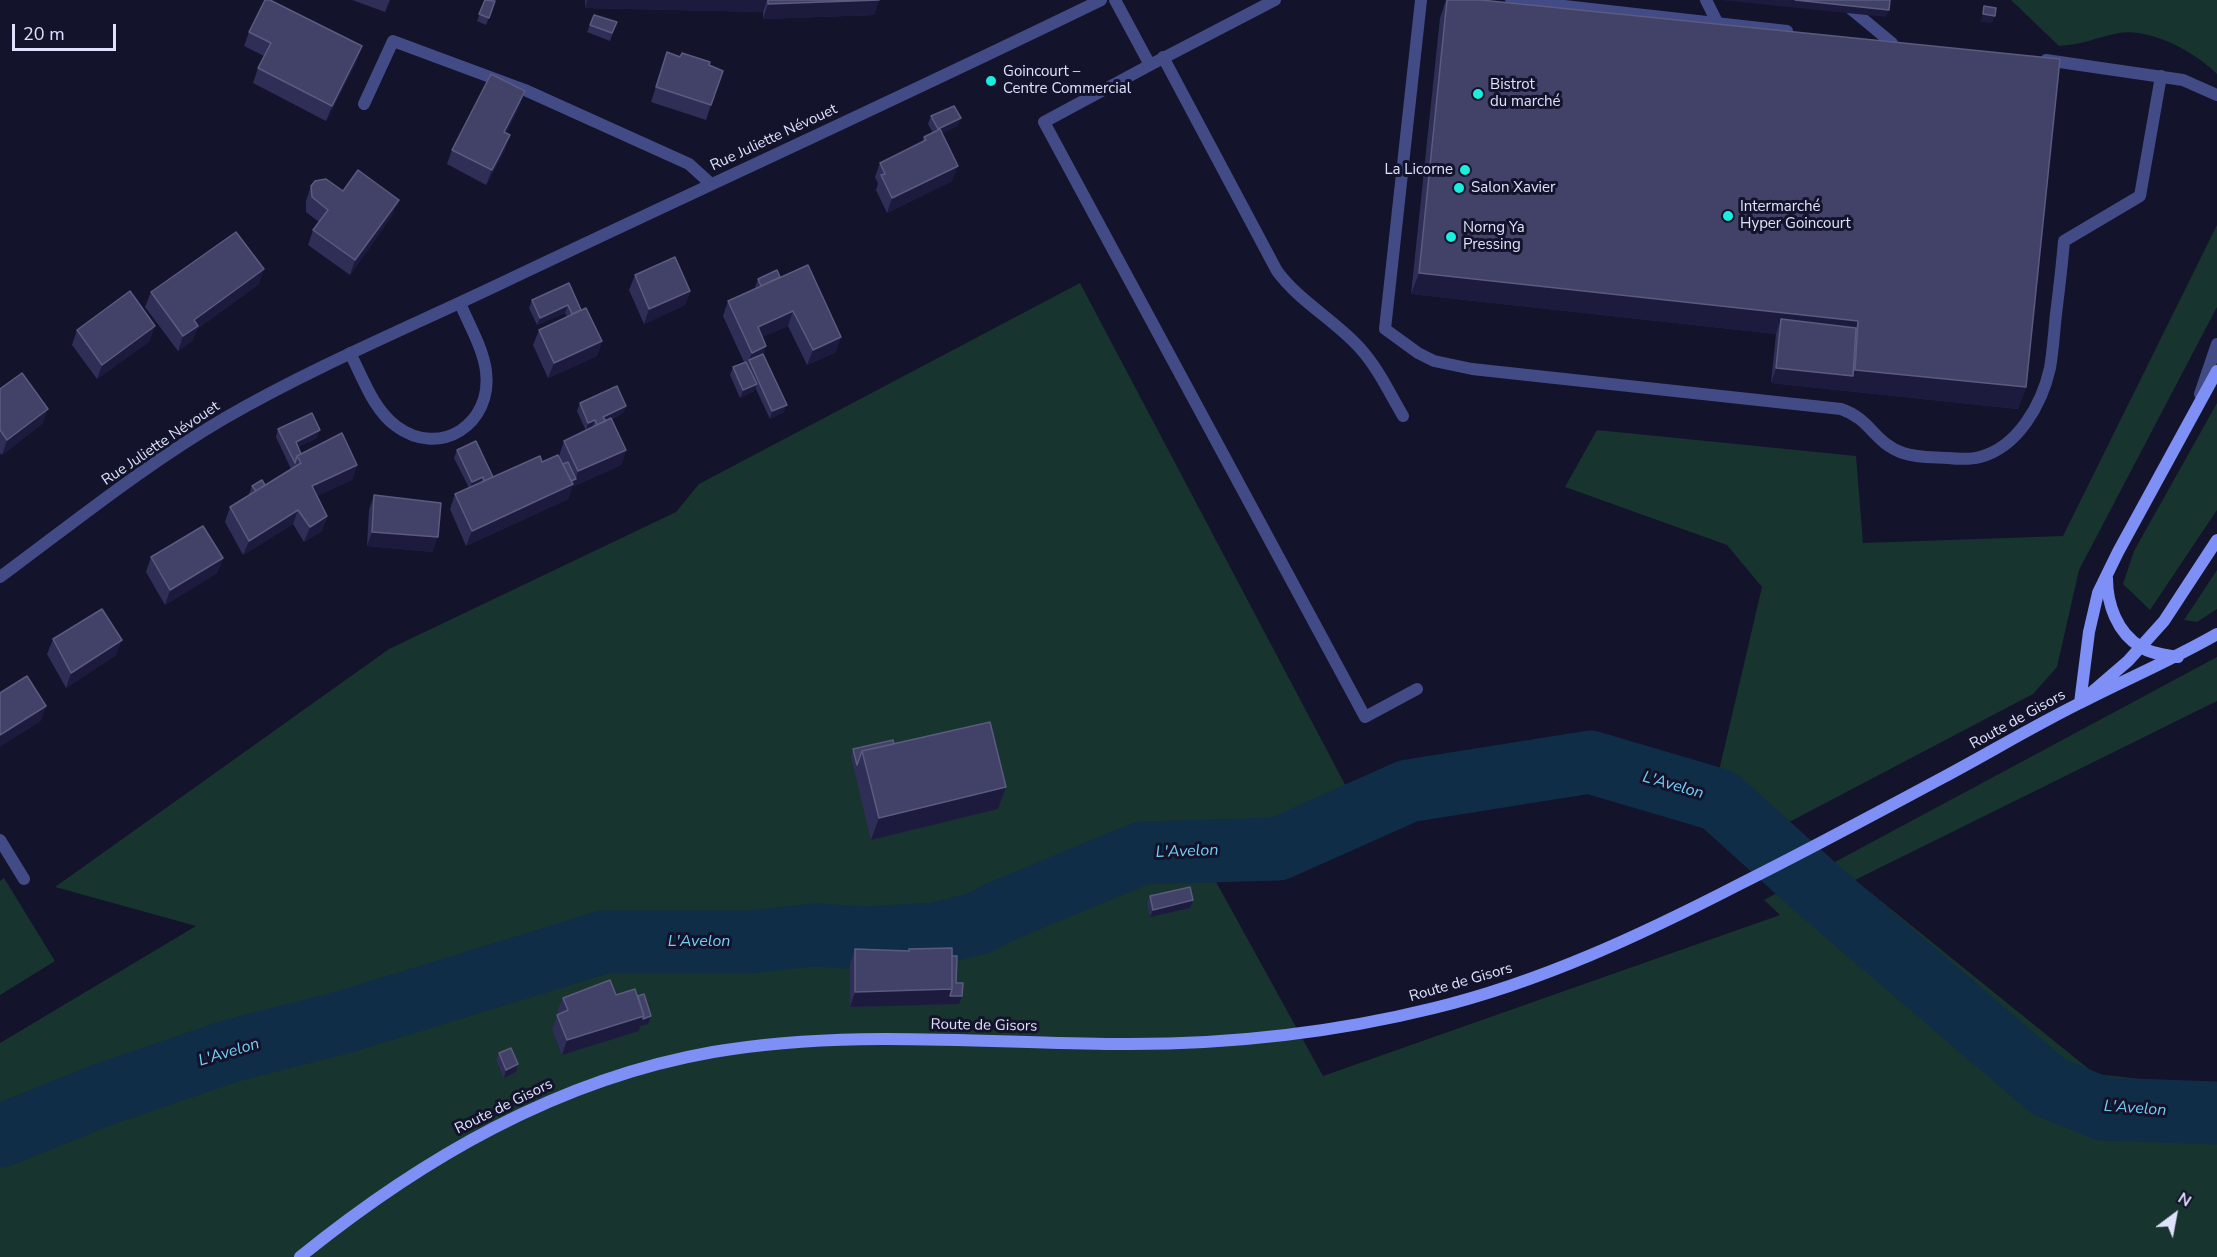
<!DOCTYPE html>
<meta charset="utf-8">
<style>
body{margin:0}
#map{position:relative;width:2217px;height:1257px;overflow:hidden;background:#13132b;font-family:"Nunito Sans",sans-serif}
canvas{display:block}
.north{position:absolute;left:2145px;top:1185px;width:60px;height:60px;-webkit-text-stroke:4px #13132b;paint-order:stroke;rotate:32deg;font-size:16px;font-weight:700;line-height:24px;text-align:center;color:#dfe1fd}
.north::after{content:'';display:block;margin:auto;width:21px;height:27px;background:#dfe1fd;clip-path:polygon(50% 0,100% 100%,50% 72%,0 100%)}
.scale{position:absolute;left:12px;top:24px;width:104px;height:27px;box-sizing:border-box;border:3px solid #dfe1fd;border-top:0;padding-left:8px;font-size:18px;line-height:21px;white-space:nowrap;color:#dfe1fd;-webkit-text-stroke:4px #13132b;paint-order:stroke}
</style>
<div id="map">
<canvas width="2217" height="1257"></canvas>
<div class="north">N</div>
<div class="scale">20 m</div>
</div>
<script>
const c = document.querySelector('canvas').getContext('2d');
c.lineJoin = 'round';
function paint(path, color) { c.fillStyle = color; c.fill(path, 'evenodd'); }
function stroke(path, color, width, dash) { c.strokeStyle = color; c.lineWidth = width; c.lineCap = dash ? 'butt' : 'round'; c.setLineDash(dash || []); c.stroke(path); }
function drawText(font, color, halo, rows, align = 'center') {
  c.font = font + ' "Nunito Sans",sans-serif'; c.lineWidth = 6; c.setLineDash([]); c.textBaseline = 'middle'; c.strokeStyle = halo; c.fillStyle = color; for (const [text, x, y, turn = 0] of rows) {
    c.save(); c.translate(x, y); c.rotate((+turn || 0) * Math.PI / 180); c.textAlign = isNaN(turn) ? turn : align; if (halo) c.strokeText(text, 0, 0); c.fillText(text, 0, 0); c.restore();
  }
}
const green = new Path2D(`
 M 2011,0 L 2217,0 L 2217,74 C 2195,52 2151,28 2119,33 C 2098,37 2082,45 2059,46 Z
 M 2217,225 L 2217,307 L 2079,570 L 2057,667 L 2033,694 L 1776,829 L 1718,775 L 1762,587 L 1727,545 L 1565,487 L 1597,430 L 1856,456 L 1863,543 L 2063,536 Z
 M 1080,283 L 1349,792 L 1204,860 L 1323,1076 L 1780,915 L 1764,900 L 2217,657 L 2217,701 L 1855,880 L 2095,1074 L 2217,1087 L 2217,1257 L 0,1257 L 0,1043 L 196,926 L 55,887 L 389,649 L 676,512 L 699,484 Z
 M 2217,403 L 2217,510 L 2150,610 L 2123,584 L 2134,551 Z
 M 2217,570 L 2217,609 L 2197,622 L 2184,620 Z
 M 4,878 L 55,961 L 0,995 L 0,881 Z`);
const river = new Path2D(`
 M 0,1136 L 102,1095 L 230,1051 L 344,1022 L 604,942 L 749,942 L 814,935 L 866,938 L 935,934 L 979,923 L 1002,911 L 1142,853 L 1278,849 L 1408,791 L 1590,762 L 1719,800 L 1822,893 L 2049,1087 L 2103,1109 L 2217,1113`);
const service = new Path2D(`
 M 1115,0 L 1150,65 L 1275,0
 M 1421,0 L 1385,329 L 1418,353 L 1434,361 L 1472,369 L 1841,409 C 1871,419 1874,443 1903,453 C 1917,458 1933,457 1948,458 C 1958,459 1969,460 1980,457 C 2018,447 2042,404 2050,368 C 2053,351 2054,332 2056,314 C 2059,290 2062,265 2064,241 L 2140,196 L 2161,76
 M 1511,0 L 1787,31
 M 1706,0 L 1718,24
 M 1840,0 L 1892,43
 M 1163,57 L 1277,271 C 1299,301 1333,319 1358,346 C 1377,366 1389,392 1403,416
 M 2046,60 L 2183,80 L 2217,95
 M 1150,65 L 1044,122 L 1365,717 L 1417,689
 M 364,104 L 393,41 L 525,90 L 689,164 L 711,184
 M 2200,394 L 2217,344
 M 0,840 L 24,879`);
const minor = new Path2D(`
 M 350,353 C 363,378 373,409 396,426 C 440,459 493,424 486,371 C 483,348 469,325 460,303`);
const tertiary = new Path2D(`
 M 0,577 C 73,523 146,464 225,418 C 315,366 412,326 506,281 C 704,187 904,96 1101,0`);
const secondary = new Path2D(`
 M 2107,578 C 2107,604 2117,633 2141,647 C 2151,654 2166,655 2178,657
 M 2092,692 L 2128,661 L 2164,621 L 2217,540
 M 2080,703 L 2089,632 L 2098,593 L 2118,552 L 2217,371
 M 300,1257 C 421,1159 558,1079 713,1052 C 845,1029 982,1043 1116,1044 C 1223,1045 1329,1034 1434,1008 C 1541,982 1643,934 1740,884 C 1808,850 1875,814 1942,778 C 1987,754 2032,727 2078,704 C 2124,680 2172,660 2217,634`);
const wall = new Path2D(`
 M 352,0 L 390,0 L 385,12 Z
 M 485,0 L 495,1 L 486,25 L 477,21 Z
 M 585,0 L 879,0 L 874,15 L 763,19 L 763,12 L 585,8 Z
 M 1446,0 L 1481,0 L 2026,387 L 2018,409 L 1771,383 L 1776,334 L 1411,294 L 1440,18 Z
 M 594,15 L 617,22 L 610,41 L 587,32 Z
 M 249,32 L 357,61 L 326,121 L 253,83 L 258,68 L 264,56 L 244,46 Z
 M 667,52 L 709,65 L 711,105 L 706,120 L 651,102 Z
 M 520,105 L 506,133 L 505,150 L 486,185 L 447,164 L 452,150 Z
 M 931,116 L 958,126 L 942,133 L 952,181 L 887,213 L 876,190 L 878,184 L 875,177 L 880,163 L 922,142 L 924,137 L 933,133 L 928,124 Z
 M 311,186 L 343,191 L 393,214 L 350,275 L 308,245 L 313,230 L 319,222 L 306,212 L 306,201 Z
 M 635,275 L 690,291 L 685,305 L 644,324 L 629,290 Z
 M 780,277 L 836,352 L 807,365 L 788,326 L 762,337 L 766,346 L 763,354 L 784,412 L 770,419 L 755,387 L 754,391 L 740,398 L 730,375 L 733,367 L 744,362 L 723,316 L 728,301 L 756,288 L 755,287 L 758,279 Z
 M 569,283 L 581,310 L 602,341 L 597,356 L 548,378 L 533,345 L 539,330 L 567,317 L 565,313 L 537,325 L 529,308 L 532,300 Z
 M 259,284 L 197,329 L 192,341 L 178,351 L 145,307 L 151,292 Z
 M 77,330 L 150,341 L 97,379 L 72,345 Z
 M 0,389 L 43,423 L 2,455 L 0,453 Z
 M 580,403 L 626,406 L 623,413 L 612,419 L 626,450 L 621,465 L 572,487 L 568,499 L 466,546 L 450,509 L 455,494 L 469,488 L 454,458 L 457,450 L 493,477 L 542,462 L 559,456 L 564,441 L 586,431 L 577,411 Z
 M 278,429 L 317,438 L 298,447 L 301,454 L 357,465 L 352,480 L 317,496 L 327,516 L 322,531 L 304,542 L 293,524 L 243,555 L 225,522 L 230,507 L 250,495 L 249,494 L 252,486 L 265,485 L 291,469 L 276,437 Z
 M 374,495 L 433,552 L 367,546 L 369,510 Z
 M 151,557 L 223,558 L 217,573 L 165,605 L 146,572 Z
 M 53,639 L 116,655 L 66,688 L 47,654 Z
 M 894,744 L 1006,787 L 998,809 L 871,840 L 851,757 L 853,749 Z
 M 1150,896 L 1193,900 L 1190,908 L 1150,917 L 1147,904 Z
 M 855,949 L 952,956 L 959,1004 L 850,1007 L 850,964 Z
 M 616,995 L 648,1024 L 640,1026 L 639,1031 L 562,1055 L 552,1029 L 558,1014 L 557,1012 L 563,998 Z
 M 499,1053 L 518,1064 L 516,1072 L 504,1078 L 496,1060 Z`);
const shadedWall = new Path2D(`
 M 587,0 L 767,0 L 763,12 L 585,8 Z
 M 879,0 L 874,15 L 763,19 L 768,4 Z
 M 1720,0 L 1795,0 L 1889,10 L 1886,17 Z
 M 1983,14 L 1995,16 L 1992,23 L 1980,22 Z
 M 362,46 L 357,61 L 326,121 L 332,106 Z
 M 525,91 L 520,105 L 499,147 L 504,132 Z
 M 961,118 L 958,126 L 935,137 L 938,129 Z
 M 510,135 L 505,150 L 486,185 L 492,170 Z
 M 958,166 L 952,181 L 887,213 L 892,198 Z
 M 399,200 L 393,214 L 350,275 L 355,260 Z
 M 264,269 L 259,284 L 197,329 L 192,341 L 178,351 L 183,336 L 194,320 Z
 M 1419,273 L 1858,321 L 1851,343 L 1781,319 L 1776,334 L 1411,294 Z
 M 690,291 L 685,305 L 644,324 L 649,309 Z
 M 568,305 L 565,313 L 537,325 L 540,318 Z
 M 793,311 L 788,326 L 752,342 L 758,327 Z
 M 155,326 L 150,341 L 97,379 L 102,365 Z
 M 841,337 L 836,352 L 807,365 L 813,350 Z
 M 602,341 L 597,356 L 548,378 L 554,363 Z
 M 766,346 L 761,361 L 749,360 L 752,353 Z
 M 1776,368 L 1853,376 L 1855,370 L 2026,387 L 2018,409 L 1771,383 Z
 M 757,384 L 754,391 L 740,398 L 743,390 Z
 M 787,405 L 784,412 L 770,419 L 772,411 Z
 M 626,406 L 623,413 L 600,424 L 603,417 Z
 M 48,409 L 43,423 L 2,455 L 7,440 Z
 M 595,420 L 592,428 L 586,431 L 588,423 Z
 M 320,430 L 317,438 L 293,450 L 296,442 Z
 M 626,450 L 621,465 L 572,487 L 568,499 L 466,546 L 472,531 L 576,479 L 578,471 Z
 M 357,465 L 352,480 L 307,501 L 312,486 Z
 M 483,477 L 480,485 L 470,490 L 472,482 Z
 M 298,510 L 293,524 L 243,555 L 249,541 Z
 M 327,516 L 322,531 L 304,542 L 310,527 Z
 M 372,532 L 438,537 L 433,552 L 367,546 Z
 M 223,558 L 217,573 L 165,605 L 170,590 Z
 M 122,640 L 116,655 L 66,688 L 71,673 Z
 M 46,706 L 41,721 L 0,747 L 0,735 Z
 M 1006,787 L 998,809 L 871,840 L 879,818 Z
 M 1193,900 L 1190,908 L 1150,917 L 1153,910 Z
 M 952,989 L 962,996 L 959,1004 L 850,1007 L 855,992 Z
 M 644,1016 L 651,1016 L 648,1024 L 640,1026 L 639,1031 L 562,1055 L 567,1040 Z
 M 518,1064 L 516,1072 L 504,1078 L 506,1070 Z`);
const building = new Path2D(`
 M 265,0 L 270,0 L 362,46 L 332,106 L 258,68 L 271,43 L 249,32 Z
 M 485,0 L 495,1 L 489,18 L 479,14 Z
 M 768,0 L 879,0 L 768,4 Z
 M 1447,0 L 1481,0 L 2060,59 L 2026,387 L 1855,370 L 1858,321 L 1419,273 Z
 M 1795,0 L 1890,0 L 1889,10 Z
 M 1984,6 L 1996,8 L 1995,16 L 1983,14 Z
 M 594,15 L 617,22 L 612,33 L 590,25 Z
 M 667,52 L 680,57 L 682,53 L 710,62 L 709,65 L 723,71 L 711,105 L 656,87 Z
 M 491,74 L 525,91 L 504,132 L 510,135 L 492,170 L 452,150 Z
 M 954,106 L 961,118 L 938,129 L 931,116 Z
 M 940,129 L 958,166 L 892,198 L 881,175 L 885,174 L 880,163 L 926,140 L 924,137 Z
 M 358,170 L 399,200 L 355,260 L 313,230 L 328,210 L 312,197 L 311,186 L 315,181 L 326,179 L 343,191 Z
 M 236,232 L 264,269 L 194,320 L 198,326 L 183,336 L 151,292 Z
 M 675,257 L 690,291 L 649,309 L 635,275 Z
 M 808,265 L 841,337 L 813,350 L 793,311 L 758,327 L 766,346 L 752,353 L 728,301 Z
 M 777,270 L 780,277 L 761,286 L 758,279 Z
 M 569,283 L 581,310 L 572,314 L 568,305 L 540,318 L 532,300 Z
 M 130,291 L 155,326 L 102,365 L 77,330 Z
 M 586,308 L 602,341 L 554,363 L 539,330 Z
 M 1781,319 L 1856,328 L 1853,376 L 1776,368 Z
 M 763,354 L 787,405 L 772,411 L 749,360 Z
 M 746,362 L 757,384 L 743,390 L 733,367 Z
 M 22,373 L 48,409 L 7,440 L 0,430 L 0,389 Z
 M 617,386 L 626,406 L 603,417 L 606,421 L 597,425 L 595,420 L 588,423 L 580,403 Z
 M 312,413 L 320,430 L 296,442 L 301,454 L 297,456 L 295,463 L 278,429 Z
 M 611,418 L 626,450 L 578,471 L 564,441 Z
 M 342,433 L 357,465 L 312,486 L 327,516 L 310,527 L 298,510 L 249,541 L 230,507 L 301,463 L 297,456 Z
 M 476,441 L 493,477 L 484,481 L 483,477 L 472,482 L 457,450 Z
 M 558,455 L 573,484 L 472,531 L 455,494 L 540,456 L 542,462 Z
 M 568,462 L 576,479 L 571,481 L 563,464 Z
 M 262,480 L 265,485 L 256,491 L 252,486 Z
 M 374,495 L 441,503 L 438,537 L 372,532 Z
 M 203,526 L 223,558 L 170,590 L 151,557 Z
 M 102,609 L 122,640 L 71,673 L 53,639 Z
 M 27,676 L 46,706 L 0,735 L 0,693 Z
 M 990,722 L 1006,787 L 879,818 L 862,751 Z
 M 893,740 L 894,744 L 862,751 L 857,765 L 853,749 Z
 M 1190,887 L 1193,900 L 1153,910 L 1150,896 Z
 M 952,948 L 952,989 L 855,992 L 855,949 L 909,951 L 909,949 Z
 M 952,956 L 957,956 L 956,983 L 963,983 L 962,996 L 950,996 L 952,989 Z
 M 610,980 L 616,995 L 635,989 L 644,1016 L 567,1040 L 557,1015 L 568,1010 L 563,998 Z
 M 644,994 L 651,1016 L 643,1019 L 644,1016 L 638,996 Z
 M 511,1048 L 518,1064 L 506,1070 L 499,1053 Z`);
const markers = [
 [991,81,6,"#1aeedf"],
 [1478,94,6,"#1aeedf"],
 [1465,170,6,"#1aeedf"],
 [1459,188,6,"#1aeedf"],
 [1728,216,6,"#1aeedf"],
 [1451,237,6,"#1aeedf"]
];
const poiNames = [
 ["Goincourt –",1003,72],
 ["Centre Commercial",1003,89],
 ["Bistrot",1490,85],
 ["du marché",1490,102],
 ["La Licorne",1453,170,"right"],
 ["Salon Xavier",1471,188],
 ["Intermarché",1740,207],
 ["Hyper Goincourt",1740,224],
 ["Norng Ya",1463,228],
 ["Pressing",1463,245]
];
const streetNames = [
 ["Rue Juliette Névouet",774,138,-25],
 ["Rue Juliette Névouet",161,444,-34],
 ["Route de Gisors",2018,720,-29],
 ["Route de Gisors",1461,983,-16],
 ["Route de Gisors",984,1026,1],
 ["Route de Gisors",504,1107,-26]
];
const waterNames = [
 ["L'Avelon",1673,786,16],
 ["L'Avelon",1187,852,-2],
 ["L'Avelon",699,942],
 ["L'Avelon",229,1053,-17],
 ["L'Avelon",2135,1109,4]
];
paint(green, '#17342e');
stroke(river, '#102d47', 63);
stroke(service, '#424b86', 12);
stroke(minor, '#424b86', 12);
stroke(tertiary, '#424b86', 12);
stroke(secondary, '#7e8ff5', 12);
paint(wall, '#2f2e57');
paint(shadedWall, '#1c1b3e');
paint(building, '#424268');
stroke(building, '#5b5b80', 1.5);
for (const [x, y, r, color] of markers) { const dot = new Path2D(); dot.arc(x, y, r, 0, 2 * Math.PI); c.fillStyle = color; c.fill(dot); stroke(dot, '#13132b', 2); }
drawText('15px', '#dfe1fd', '#13132b', poiNames, 'left');
drawText('15px', '#dfe1fd', '#13132b', streetNames);
drawText('italic 16px', '#75cff5', '#13132b', waterNames);
</script>
